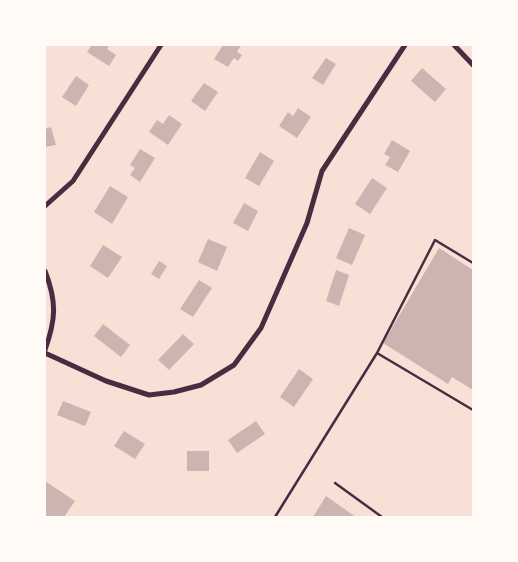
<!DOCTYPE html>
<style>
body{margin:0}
#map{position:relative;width:518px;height:562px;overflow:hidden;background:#f7e1d7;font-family:Montserrat,sans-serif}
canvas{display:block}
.frame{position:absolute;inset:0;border:46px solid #fffaf5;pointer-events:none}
</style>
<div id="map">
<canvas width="518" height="562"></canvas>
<div class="frame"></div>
</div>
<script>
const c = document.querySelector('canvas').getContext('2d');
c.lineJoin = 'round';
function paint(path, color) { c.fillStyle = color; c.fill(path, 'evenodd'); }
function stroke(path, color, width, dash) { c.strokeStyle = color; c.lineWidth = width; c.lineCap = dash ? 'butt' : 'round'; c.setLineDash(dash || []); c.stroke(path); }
const building = new Path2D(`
 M 92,45 L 109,45 L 107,49 L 116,55 L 109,66 L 87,52 Z
 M 223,45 L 241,45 L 237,52 L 242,55 L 238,61 L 234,58 L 228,67 L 214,59 Z
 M 326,58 L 336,64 L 323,85 L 312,78 Z
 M 422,68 L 446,89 L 435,102 L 411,81 Z
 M 76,76 L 89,85 L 76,106 L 62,97 Z
 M 204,83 L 218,92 L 205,111 L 191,101 Z
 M 298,108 L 311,117 L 297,138 L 279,126 L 288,112 L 293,116 Z
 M 169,115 L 182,124 L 168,145 L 149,132 L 157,120 L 163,124 Z
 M 51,127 L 56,145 L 45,147 L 45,129 Z
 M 392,140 L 410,151 L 398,172 L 385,165 L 390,157 L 384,154 Z
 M 140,149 L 155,158 L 140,182 L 130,175 L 135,168 L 130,165 Z
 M 260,152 L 274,161 L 259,186 L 245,178 Z
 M 372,178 L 387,188 L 370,214 L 355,204 Z
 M 110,186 L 128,197 L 112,224 L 94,212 Z
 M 244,203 L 258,211 L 248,231 L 233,223 Z
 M 349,228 L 365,235 L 352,265 L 336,258 Z
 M 208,239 L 227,247 L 217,271 L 198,262 Z
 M 103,245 L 122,257 L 108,278 L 90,266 Z
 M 439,248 L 473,270 L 473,390 L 452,377 L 448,384 L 383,343 Z
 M 159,261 L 167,266 L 159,279 L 151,274 Z
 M 336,270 L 349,275 L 339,306 L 326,301 Z
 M 199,280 L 212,288 L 193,317 L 180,309 Z
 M 103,324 L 130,345 L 121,357 L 94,336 Z
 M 183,334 L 194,344 L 169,370 L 158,360 Z
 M 299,369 L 313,379 L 294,407 L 280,397 Z
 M 63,401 L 91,412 L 85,426 L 57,415 Z
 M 256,421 L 265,434 L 237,453 L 228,440 Z
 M 124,431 L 145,444 L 135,459 L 114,446 Z
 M 187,451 L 209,451 L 209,471 L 187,471 Z
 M 45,481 L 75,501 L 64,517 L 45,517 Z
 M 326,496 L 356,517 L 313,517 Z`);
const service = new Path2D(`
 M 473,263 L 435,240 L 377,353 L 473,410
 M 335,483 L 382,517
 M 275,517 L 377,353`);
const minor = new Path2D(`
 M 454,45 L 473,65
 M 45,206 L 73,181 L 161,45
 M 45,271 C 57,302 56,319 45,350
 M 45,353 L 106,381 L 149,395 L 174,392 L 201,385 L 234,365 L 261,328 L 307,223 L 322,171 L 405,45`);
paint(building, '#ccb4b1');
stroke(service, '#4a2c40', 2.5);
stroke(minor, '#4a2c40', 5);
</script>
